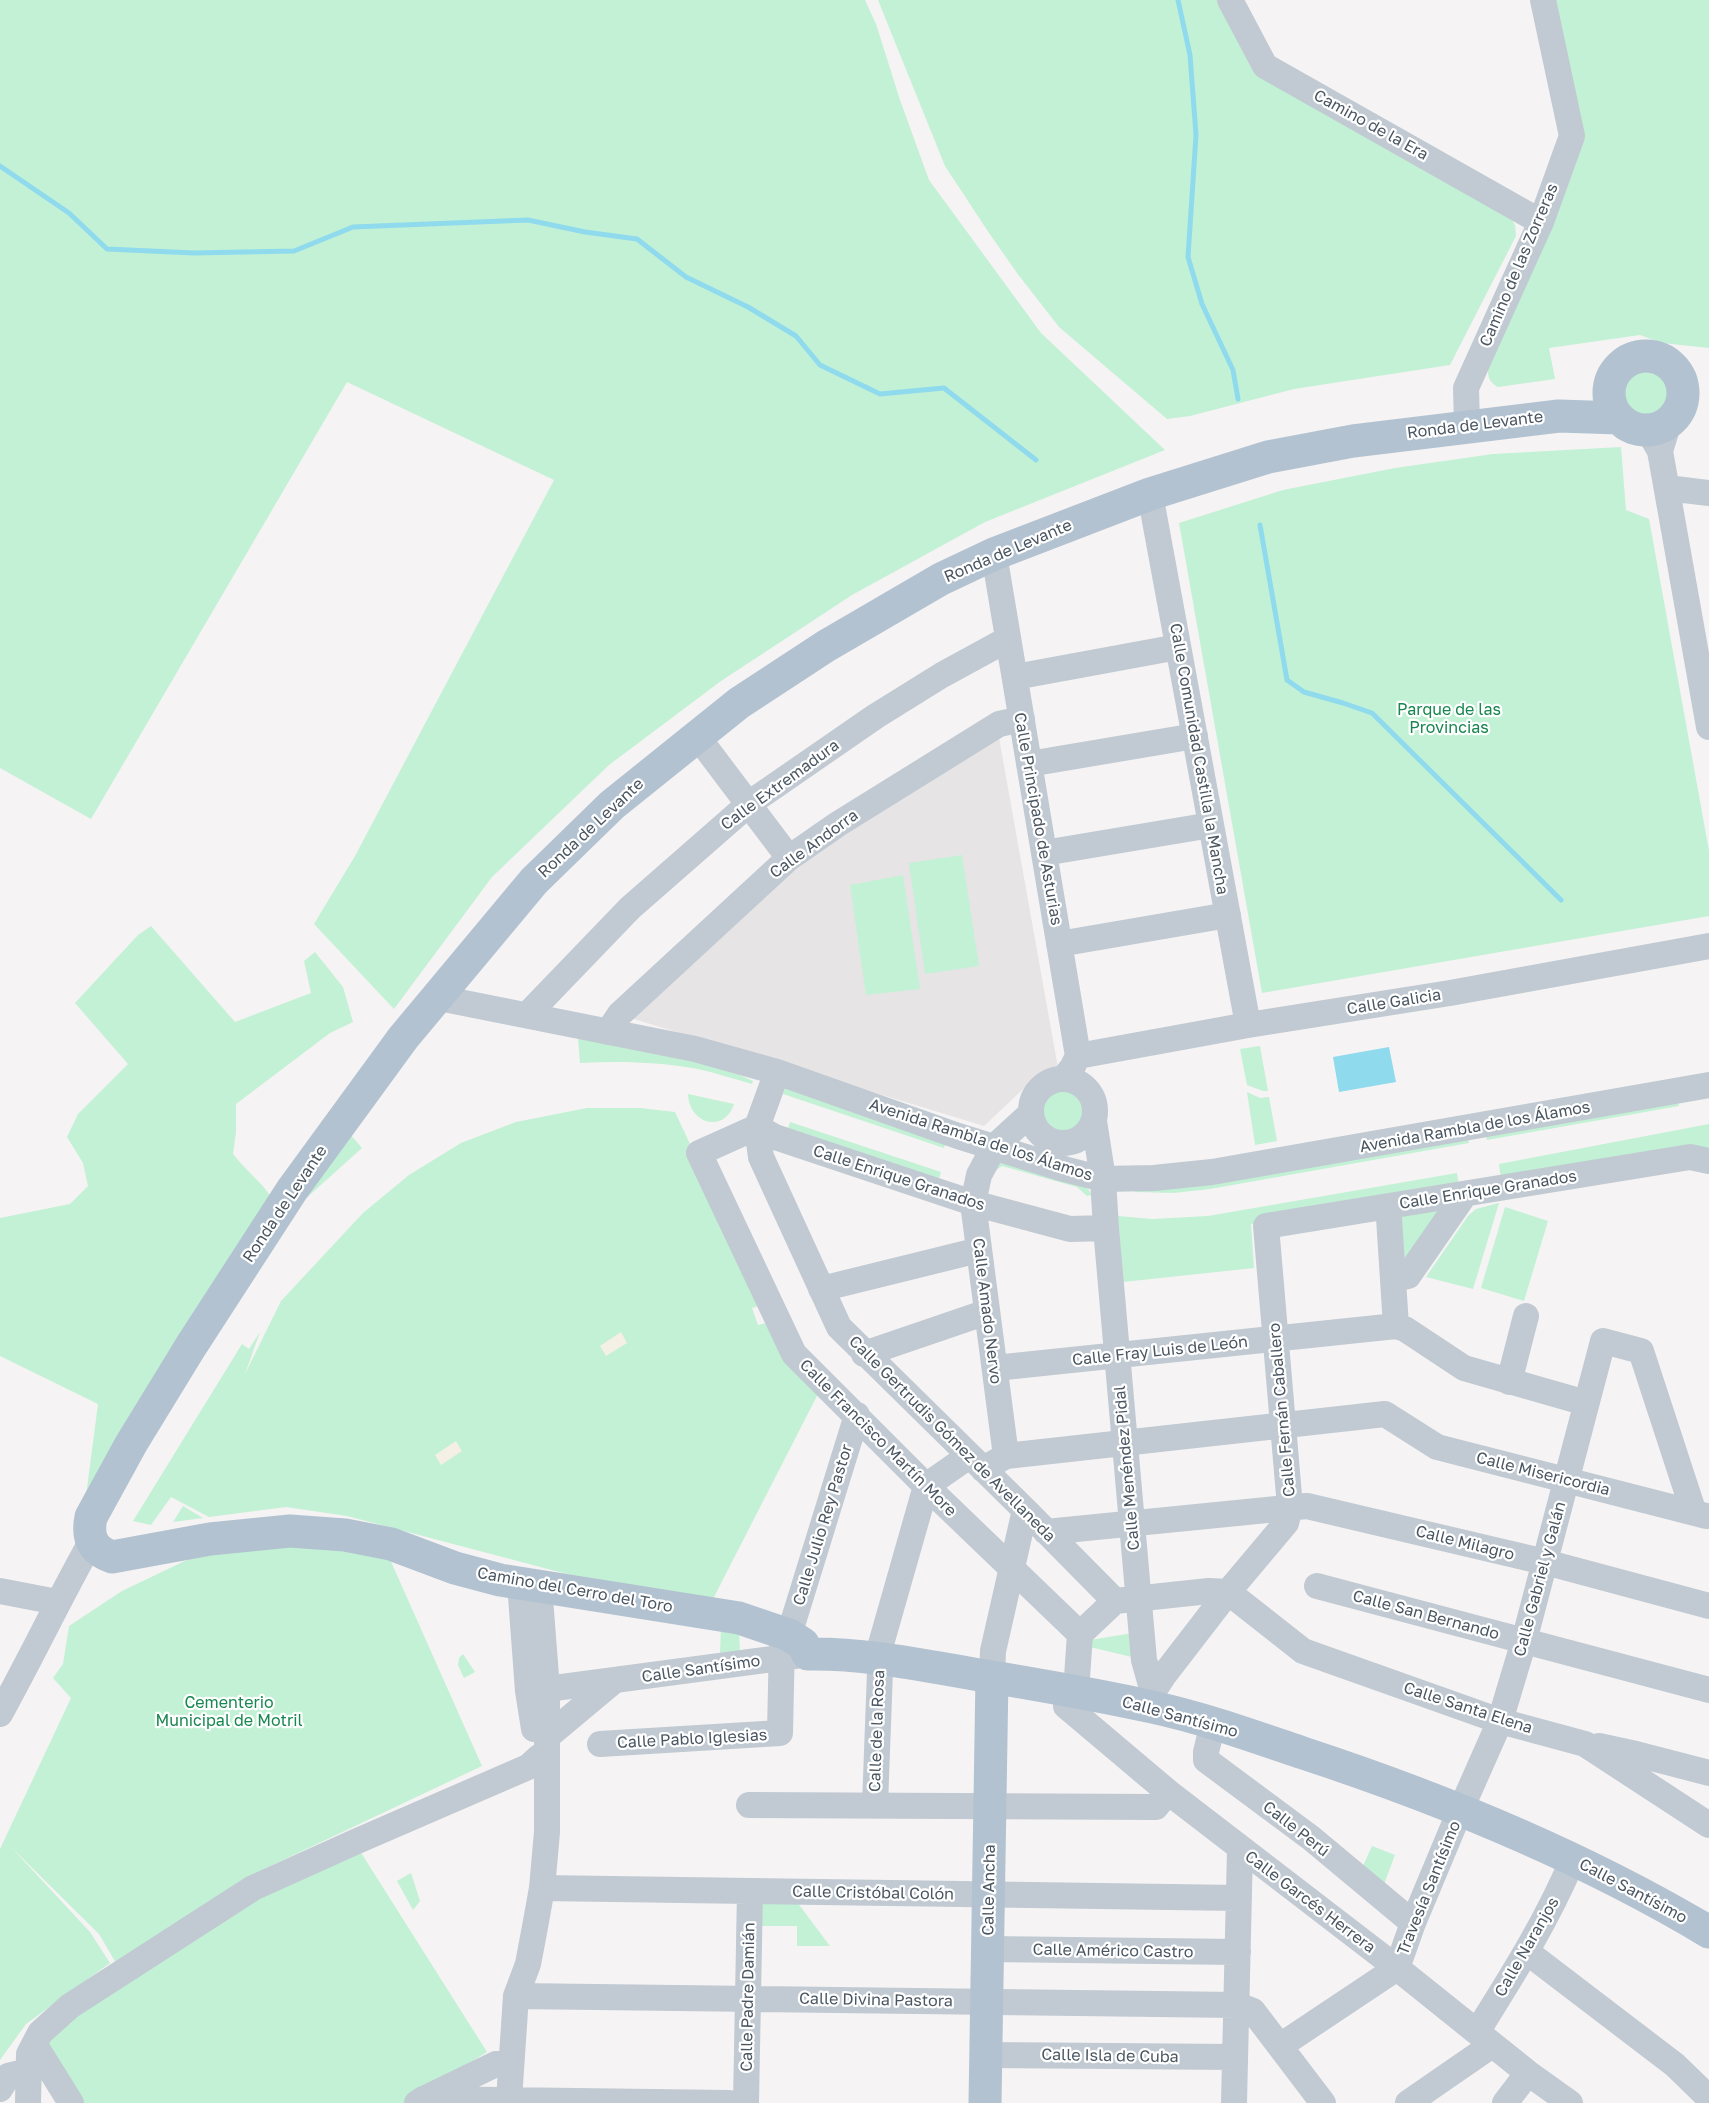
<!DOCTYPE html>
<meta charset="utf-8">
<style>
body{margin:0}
canvas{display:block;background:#f5f3f3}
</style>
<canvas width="1709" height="2103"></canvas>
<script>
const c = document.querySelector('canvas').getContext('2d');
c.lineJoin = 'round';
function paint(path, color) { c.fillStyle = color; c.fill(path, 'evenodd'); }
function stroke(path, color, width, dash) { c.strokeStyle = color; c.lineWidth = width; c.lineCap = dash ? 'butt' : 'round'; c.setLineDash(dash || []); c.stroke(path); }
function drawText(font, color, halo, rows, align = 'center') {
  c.font = font + ' "Golos Text",sans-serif'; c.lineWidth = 4.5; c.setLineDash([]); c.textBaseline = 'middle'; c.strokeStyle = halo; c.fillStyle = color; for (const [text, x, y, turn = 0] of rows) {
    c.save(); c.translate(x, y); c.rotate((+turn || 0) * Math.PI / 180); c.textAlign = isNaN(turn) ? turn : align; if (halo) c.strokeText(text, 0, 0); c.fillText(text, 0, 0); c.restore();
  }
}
const education = new Path2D(`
 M 998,732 L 1058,1068 L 1045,1072 L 1036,1077 L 984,1126 L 624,1016 L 816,843 Z`);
const green = new Path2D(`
 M 0,0 L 865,0 L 876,24 L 900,100 L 929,180 L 1041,333 L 1165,450 L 985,522 L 852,595 L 721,681 L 609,765 L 492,877 L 394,1009 L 314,924 L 355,856 L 554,480 L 347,382 L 91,819 L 0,768 Z
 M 878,0 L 1217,0 L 1256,70 L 1508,213 L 1515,225 L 1516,236 L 1450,365 L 1294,389 L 1190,416 L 1167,419 L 1059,327 L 1017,273 L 989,233 L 945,166 Z
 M 1554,0 L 1709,0 L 1709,348 L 1662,343 L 1640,335 L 1549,348 L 1555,379 L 1498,387 C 1488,381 1488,377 1488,365 L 1564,178 Z
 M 1645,366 C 1677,370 1680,400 1656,418 C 1650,419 1642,419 1636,417 C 1617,410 1617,377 1635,368 C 1638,367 1641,367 1645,366 Z
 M 1621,447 L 1626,510 L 1649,519 L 1709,851 L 1709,916 L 1262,993 L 1179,523 L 1283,490 L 1395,468 L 1493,454 Z
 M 962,855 L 979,966 L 925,974 L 909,863 Z
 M 903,875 L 920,989 L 866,995 L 850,885 Z
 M 151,926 L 235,1022 L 311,993 L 304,961 L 315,952 L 343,987 L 353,1022 L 330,1033 L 236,1104 L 236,1132 L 233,1154 C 246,1171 262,1182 273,1200 L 86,1496 L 98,1404 L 0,1356 L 0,1218 L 70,1204 L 88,1186 L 83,1163 L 67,1137 L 78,1114 L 128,1064 L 75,1003 L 138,935 Z
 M 578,1038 C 635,1047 702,1056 753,1081 L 752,1084 C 734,1079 716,1073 698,1069 C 658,1062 620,1061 580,1063 Z
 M 1260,1046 L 1268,1091 L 1263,1091 L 1247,1085 L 1240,1049 Z
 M 786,1086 L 946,1142 L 944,1148 L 783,1094 Z
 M1040 1111a23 23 0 1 1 46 0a23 23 0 1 1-46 0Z
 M 1247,1092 L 1260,1098 L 1269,1097 L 1277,1141 L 1255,1145 Z
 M 688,1094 L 734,1104 C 724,1134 689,1124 688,1094 Z
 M 1678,1102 L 1679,1106 L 1487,1140 L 1486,1136 Z
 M 587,1108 L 640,1108 L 675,1112 L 765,1304 L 752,1308 L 758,1325 L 774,1321 L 820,1390 L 713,1599 L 567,1574 L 347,1516 L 286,1507 L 209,1517 L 171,1497 L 151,1525 L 133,1521 L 242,1344 L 249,1349 L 260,1332 L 245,1374 L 281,1301 L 363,1213 L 409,1175 L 461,1143 L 516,1122 Z
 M 790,1122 L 941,1172 L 937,1185 L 786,1134 Z
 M 1709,1124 L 1709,1153 L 1501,1179 L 1499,1164 Z
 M 349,1133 L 362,1148 L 303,1201 Z
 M 1468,1139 L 1469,1143 L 1210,1189 L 1173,1193 L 1135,1192 L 1135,1189 Z
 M 1000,1160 L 1081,1184 L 1088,1189 L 1092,1195 L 1087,1196 L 1077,1187 L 1002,1166 L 995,1171 Z
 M 1457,1173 L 1459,1187 L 1251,1224 L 1254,1268 L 1123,1282 L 1118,1216 L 1152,1219 L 1208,1216 Z
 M 1499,1203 L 1473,1289 L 1426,1277 L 1468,1216 L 1476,1209 Z
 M 1436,1207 L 1438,1212 L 1404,1260 L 1398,1214 Z
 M 1505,1207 L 1548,1221 L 1524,1301 L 1481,1288 Z
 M 183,1506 L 203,1518 L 173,1522 Z
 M 302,1542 L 388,1555 L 482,1766 L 243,1879 L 116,1963 L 99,1934 L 11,1847 L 90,1932 L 110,1963 L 26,2024 L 0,2060 L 0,1849 L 71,1698 L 53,1678 L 63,1664 L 69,1626 L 122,1591 L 193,1557 Z
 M 721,1628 L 739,1630 L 740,1651 L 720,1653 Z
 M 1133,1633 L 1136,1658 L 1090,1647 L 1090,1640 Z
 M 463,1654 L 475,1672 L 464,1678 L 458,1665 L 459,1658 Z
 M 1372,1846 L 1395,1855 L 1383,1887 L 1363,1866 Z
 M 358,1848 L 487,2052 L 404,2103 L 76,2103 L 39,2043 L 126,1976 L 255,1896 Z
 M 411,1873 L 420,1901 L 413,1910 L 397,1881 Z
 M 760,1902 L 797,1902 L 830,1946 L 797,1946 L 797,1926 L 760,1926 Z`);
const sand = new Path2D(`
 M 621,1332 L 627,1343 L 606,1356 L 600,1346 Z
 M 456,1441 L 462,1451 L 441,1465 L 435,1455 Z`);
const water = new Path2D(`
 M 1389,1047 L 1396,1082 L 1339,1092 L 1333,1057 Z`);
const stream = new Path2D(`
 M 1178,0 L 1190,55 L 1196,135 L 1188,257 L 1202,304 L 1233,370 L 1238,399
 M 0,166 L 69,213 L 107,249 L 194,253 L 294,251 L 353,227 L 528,220 L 585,232 L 637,239 L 686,277 L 748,307 L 796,336 L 820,365 L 880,394 L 944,388 L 1036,460
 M 1260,525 L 1287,680 L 1304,692 L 1343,703 L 1372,713 L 1561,900`);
const minor = new Path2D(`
 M 1230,0 L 1265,66 L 1541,222
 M 1467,425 L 1466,388 L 1541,222 L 1572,136 L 1543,0
 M 1648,430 L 1660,451 L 1709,727
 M 1660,451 L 1669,422
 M 1667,488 L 1709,493
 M 1150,494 L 1248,1025
 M 994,554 L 1078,1056 L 1072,1068 L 1063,1079
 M 1015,677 L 1178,647
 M 697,736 L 789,858
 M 1029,764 L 1195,736
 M 1044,853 L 1211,825
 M 1059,944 L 1228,915
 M 441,993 L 449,1000 L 695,1049 L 777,1072 L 958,1136 L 1064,1169 L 1103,1179 L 1154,1178 L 1212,1172 L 1709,1085
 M 527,1015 L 630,908 L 750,803 L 876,716 L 942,675 L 1008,639
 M 608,1032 L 620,1014 L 789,858 L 838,824 L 999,724 L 1022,719
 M 1078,1056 L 1248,1025 L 1450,993 L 1709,946
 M 777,1072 L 757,1127 L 761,1157 L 839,1327 L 1025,1510 L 1115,1601 L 1209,1591 L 1228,1592 L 1303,1651 L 1500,1721 L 1585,1744 L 1709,1825
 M1031 1111a32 32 0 1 1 64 0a32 32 0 1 1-64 0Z
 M 1094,1121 L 1103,1179 L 1106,1228 L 1144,1660 L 1153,1692 L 1153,1702
 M 757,1127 L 699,1153 L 794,1354 L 926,1486 L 1080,1634 L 1076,1692
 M 757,1127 L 775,1137 L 973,1203 L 1070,1229 L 1106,1228
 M 1389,1218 L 1396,1326
 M 1393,1279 L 1408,1276 L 1465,1194
 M 821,1289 L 979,1250
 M 864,1354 L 987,1312
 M 995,1368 L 1396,1326 L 1405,1329 L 1464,1368 L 1586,1403
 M 1509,1382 L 1526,1316
 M 1006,1456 L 973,1203 L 979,1175 L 994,1147 L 1030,1114
 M 983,1469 L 1006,1456 L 1385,1414 L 1437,1447 L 1706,1516
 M 1046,1532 L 1307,1506 L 1545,1562 L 1709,1606
 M 520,1583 L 528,1691 L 534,1729
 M 1317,1586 L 1709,1690
 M 0,1591 L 57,1602
 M 1080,1634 L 1115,1601
 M 789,1635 L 857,1415
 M 992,1677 L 993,1651 L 1025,1510
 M 547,1689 L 795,1656
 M 1067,1691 L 1066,1706 L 1168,1792 L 1397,1968 L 1528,2073 L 1570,2103
 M 1153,1692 L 1164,1675 L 1228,1592 L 1286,1523 L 1290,1507 L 1266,1226 L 1690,1157 L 1709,1161
 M 0,1714 C 32,1656 60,1597 92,1540
 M 1213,1723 L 1206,1752 L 1206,1760 L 1311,1838 L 1413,1923
 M 548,1736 L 615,1680
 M 600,1744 L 780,1733 L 782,1640 L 779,1631
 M 1599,1746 L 1636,1754 L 1709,1773
 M 749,1805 L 1156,1807 L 1168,1792
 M 875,1805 L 881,1644 L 926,1486 L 969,1456
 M 542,1888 L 1239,1898
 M 988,1949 L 1238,1952
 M 1527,1952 L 1675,2065 L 1709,2098
 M 516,1996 L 1237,2005 L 1253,2011 L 1323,2103
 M 1477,2032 C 1512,1976 1547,1921 1573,1859
 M 35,2045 L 71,2103
 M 1280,2046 L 1397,1968 L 1413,1923 L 1454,1825 L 1500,1721 L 1524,1641 L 1603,1341 L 1641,1351 L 1694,1513
 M 986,2055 L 1235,2057
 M 0,2089 L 8,2076 L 29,2071
 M 428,2097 L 496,2064 L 511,2065
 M 509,2100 L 516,1996 L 528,1964 L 535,1927 L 542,1888 L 547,1832 L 547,1689 L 539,1585
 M 28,2103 L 29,2054 L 40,2033 L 70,2006 L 253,1888 L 355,1842 L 528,1767 L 539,1757 L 547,1757
 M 417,2103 L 423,2099 L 729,2103
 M 746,2103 L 750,1891
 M 1234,2103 L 1240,1849
 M 1408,2103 L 1492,2045
 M 1505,2103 L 1528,2073`);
const major = new Path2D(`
 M1609 393a37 37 0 1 1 74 0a37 37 0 1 1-74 0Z
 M 1619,418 L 1559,416 L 1353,441 L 1268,457 L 1150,494 L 994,554 L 941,579 L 826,646 L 739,703 L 612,805 L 534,881 L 403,1038 L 292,1190 L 191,1346 L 131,1444 L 91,1517 C 87,1537 92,1550 112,1557 L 210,1539 L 290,1531 L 345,1535 L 391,1544 L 455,1568 L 500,1580 L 739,1618 L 789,1635 L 803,1644 L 808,1654 C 870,1653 930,1667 992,1677 C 1045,1686 1099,1695 1152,1707 C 1203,1718 1253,1736 1303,1753 C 1443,1799 1582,1856 1709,1932
 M 985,2103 L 992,1677`);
const streetNames = [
 ["Camino de la Era",1371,125,29],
 ["Camino de las Zorreras",1519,265,-67],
 ["Ronda de Levante",1475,425,-7],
 ["Ronda de Levante",1008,551,-23],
 ["Calle Comunidad Castilla la Mancha",1199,759,80],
 ["Calle Extremadura",780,785,-36],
 ["Calle Principado de Asturias",1038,819,80],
 ["Ronda de Levante",591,828,-43],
 ["Calle Andorra",814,844,-36],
 ["Calle Galicia",1394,1002,-9],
 ["Avenida Rambla de los Álamos",1475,1127,-10],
 ["Avenida Rambla de los Álamos",981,1140,18],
 ["Calle Enrique Granados",899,1178,18],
 ["Calle Enrique Granados",1488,1190,-9],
 ["Ronda de Levante",285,1204,-56],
 ["Calle Amado Nervo",987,1311,83],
 ["Calle Fray Luis de León",1160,1351,-6],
 ["Calle Fernán Caballero",1282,1410,-95],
 ["Calle Francisco Martín More",878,1438,45],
 ["Calle Gertrudis Gómez de Avellaneda",952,1439,45],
 ["Calle Menéndez Pidal",1127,1468,-95],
 ["Calle Misericordia",1543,1474,14],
 ["Calle Julio Rey Pastor",823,1525,-73],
 ["Calle Milagro",1465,1543,14],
 ["Calle Gabriel y Galán",1540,1579,-75],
 ["Camino del Cerro del Toro",575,1590,10],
 ["Calle San Bernando",1426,1615,15],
 ["Calle Santísimo",701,1669,-8],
 ["Calle Santa Elena",1468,1708,18],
 ["Calle Santísimo",1180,1717,15],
 ["Calle de la Rosa",877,1731,-88],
 ["Calle Pablo Iglesias",692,1739,-3],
 ["Calle Perú",1296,1829,38],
 ["Travesía Santísimo",1429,1888,-68],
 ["Calle Ancha",989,1890,-89],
 ["Calle Santísimo",1633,1891,28],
 ["Calle Cristóbal Colón",873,1893,1],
 ["Calle Garcés Herrera",1310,1902,37],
 ["Calle Naranjos",1527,1947,-60],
 ["Calle Américo Castro",1113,1951,1],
 ["Calle Padre Damián",748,1997,-89],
 ["Calle Divina Pastora",876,2000,1],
 ["Calle Isla de Cuba",1110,2056,1]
];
const parkNames = [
 ["Parque de las",1449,710],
 ["Provincias",1449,728],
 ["Cementerio",229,1703],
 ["Municipal de Motril",229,1721]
];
paint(education, '#e6e4e5');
paint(green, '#c3f1d5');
paint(sand, '#f5f0e5');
paint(water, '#90daee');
stroke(stream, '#90daee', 5);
stroke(minor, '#c1cad2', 26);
stroke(major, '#b3c2d1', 33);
drawText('16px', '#4a5661', '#fff', streetNames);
drawText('16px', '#17864f', '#fff', parkNames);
</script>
